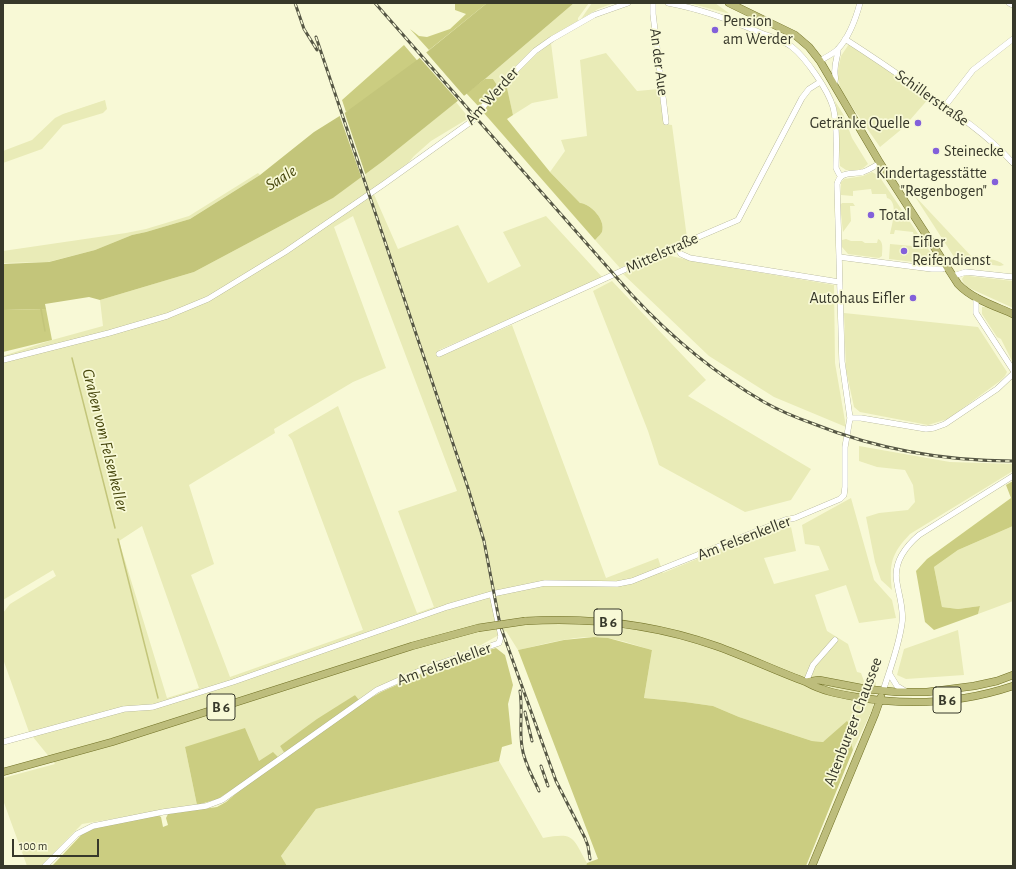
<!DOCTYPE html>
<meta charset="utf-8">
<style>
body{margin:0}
#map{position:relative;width:1016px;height:869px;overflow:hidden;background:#f8f9d6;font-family:"Alegreya Sans",sans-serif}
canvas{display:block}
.frame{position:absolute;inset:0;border:4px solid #37382a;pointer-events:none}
.scale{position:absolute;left:12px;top:839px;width:87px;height:18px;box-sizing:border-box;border:2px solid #37382a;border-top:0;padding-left:5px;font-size:12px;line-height:14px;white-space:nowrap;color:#37382a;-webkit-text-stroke:3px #f8f9d6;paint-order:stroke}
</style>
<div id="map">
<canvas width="1016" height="869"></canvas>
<div class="frame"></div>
<div class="scale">100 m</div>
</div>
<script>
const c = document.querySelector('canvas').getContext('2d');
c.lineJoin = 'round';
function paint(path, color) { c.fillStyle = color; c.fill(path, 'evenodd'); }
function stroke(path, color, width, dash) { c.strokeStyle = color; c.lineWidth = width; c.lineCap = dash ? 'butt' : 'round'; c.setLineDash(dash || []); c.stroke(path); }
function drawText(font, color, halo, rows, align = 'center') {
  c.font = font + ' "Alegreya Sans",sans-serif'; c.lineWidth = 3.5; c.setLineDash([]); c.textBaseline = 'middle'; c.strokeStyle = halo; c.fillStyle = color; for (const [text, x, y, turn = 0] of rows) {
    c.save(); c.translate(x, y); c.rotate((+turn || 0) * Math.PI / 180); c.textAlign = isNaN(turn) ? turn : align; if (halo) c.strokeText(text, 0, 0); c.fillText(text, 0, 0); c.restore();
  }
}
const green = new Path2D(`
 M 574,3 L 589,3 L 578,18 L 578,21 C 546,39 522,58 497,85 L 493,79 L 485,79 Z
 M 592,3 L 614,3 L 598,9 L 581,19 Z
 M 689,3 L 715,3 L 730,14 Z
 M 551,43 L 558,98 L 532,103 L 513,115 L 507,89 L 500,89 L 534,56 Z
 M 849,44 L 930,97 L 903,128 L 880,147 L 841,91 L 837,75 L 841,56 Z
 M 606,53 L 637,91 L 659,89 L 664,124 L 672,125 L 687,238 L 620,268 L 595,240 C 597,238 601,234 602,232 C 606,220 591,204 580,203 L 550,172 L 565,151 L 561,140 L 587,136 L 580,60 Z
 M 105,100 L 107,109 L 103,113 L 63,125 L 42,149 L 3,163 L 3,151 L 32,140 L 55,118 L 63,114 Z
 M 835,101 L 843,114 L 852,138 L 868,164 L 861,170 L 846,170 L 840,166 L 837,113 Z
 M 456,102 L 469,118 L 431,141 L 414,156 L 409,162 L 372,190 L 398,249 L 458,225 L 488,283 L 521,266 L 503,232 L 546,216 L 603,278 L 439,350 L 441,355 L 512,325 L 606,578 L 658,558 L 663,573 L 755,535 L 791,527 L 796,551 L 764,558 L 774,584 L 829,570 L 819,546 L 805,544 L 802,525 L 851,498 L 874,580 L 892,600 L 896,618 L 859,623 L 846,585 L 815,595 L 827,631 L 848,644 L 857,672 L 861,673 L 865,684 L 876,682 L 873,708 L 853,750 L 850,739 L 853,728 L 829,738 L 823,742 L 812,741 L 739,717 L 713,706 L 685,702 L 644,698 L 652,650 C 637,646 622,640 607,638 C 577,634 547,644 518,650 L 506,631 L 481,645 L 449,657 L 384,685 C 374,686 367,694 359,700 L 355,695 L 280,746 L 285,754 L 279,758 L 259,761 L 185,747 L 197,805 L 82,824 L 41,866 L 27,866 L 3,800 L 3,778 L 55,764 L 29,732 L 3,659 L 3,613 L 10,604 L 56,576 L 53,570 L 3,600 L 3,356 L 52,340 L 103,326 L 100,300 L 194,272 L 333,198 ZM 353,216 L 457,491 L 398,511 L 434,607 L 417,613 L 338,406 L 288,435 L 292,440 L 363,630 L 230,677 L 191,575 L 214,564 L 189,485 L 275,433 L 274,429 L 353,382 L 386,368 L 334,227 ZM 142,526 L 199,688 L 167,698 L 119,541 Z
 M 872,172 L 879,176 L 939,265 L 889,259 L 890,244 L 924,247 L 917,237 L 914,237 L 913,232 L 895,230 L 894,234 L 890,234 C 892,225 899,201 887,198 L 886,194 L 872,194 L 871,189 L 853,191 L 853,196 L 841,195 L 841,182 L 844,179 L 863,176 Z
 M 258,173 L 260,175 L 190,219 L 146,232 L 132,235 L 95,250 L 48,262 L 3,263 L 3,251 L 126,233 L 146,229 L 189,216 Z
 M 914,195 L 972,257 L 976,255 C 984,260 997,258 1004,265 L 1000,266 L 956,260 Z
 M 842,203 L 853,203 L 855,206 L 850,206 L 851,221 L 843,232 L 840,205 Z
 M 846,239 L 851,241 L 862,241 L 865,243 L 877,243 L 878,239 C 884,241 882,250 882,256 L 879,258 L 848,254 L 842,247 L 842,240 Z
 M 667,255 L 697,262 L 834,285 L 835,363 L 846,427 L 774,397 L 709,356 L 623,274 Z
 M 964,276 L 969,276 L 1013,281 L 1013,308 L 967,287 L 963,282 L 962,279 Z
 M 612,281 L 706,380 L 688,396 L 811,469 L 791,500 L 745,512 L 659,465 L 648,431 L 593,291 Z
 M 982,307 L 987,307 L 1013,318 L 1013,363 L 1001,339 L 997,337 L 982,314 Z
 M 844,313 L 978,327 L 1007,372 L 1005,376 L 1000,381 L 948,419 L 928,425 L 860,412 L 854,407 L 846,370 Z
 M 859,446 L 950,462 L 1013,464 L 1013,471 L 910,534 C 891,554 889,564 892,590 L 881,580 L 875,562 L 866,517 L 879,513 L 908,510 L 915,502 L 913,485 L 905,470 L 877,467 L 859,461 Z
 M 1013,526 L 1013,601 L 978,614 L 980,606 L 958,609 L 942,607 L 934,567 L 958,550 Z
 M 958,630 L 964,675 L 906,679 L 897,675 L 904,649 Z
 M 499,761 L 543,838 C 575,832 572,837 587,863 L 586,866 L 287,866 L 281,856 L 316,809 Z`);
const forest = new Path2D(`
 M 455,3 L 487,3 L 429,50 L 410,29 L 419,36 L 427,37 L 450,29 L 466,14 L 455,10 Z
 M 404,45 L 427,72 L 346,112 L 342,100 Z
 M 485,79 L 493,79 L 497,85 L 479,107 L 466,93 Z
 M 507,88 L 513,115 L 507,119 L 550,172 L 580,203 C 591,204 606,220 602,232 C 601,234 597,238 595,240 L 483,112 L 500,89 Z
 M 46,309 L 52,340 L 3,352 L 3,310 Z
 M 1013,481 L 1013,526 L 958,550 L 934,567 L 942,607 L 958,609 L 980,606 L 978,614 L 934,630 L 925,622 L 916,571 L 927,559 L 1011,498 L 1006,485 Z
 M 594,637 L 608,638 L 652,650 L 644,698 L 685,702 L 713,706 L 739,717 L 812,741 L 823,742 L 847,721 L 853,728 L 850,739 L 853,750 L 806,866 L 586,866 L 587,863 L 598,859 L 518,650 L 564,640 Z
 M 496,648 L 505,655 L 513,685 L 508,704 L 512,744 L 502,747 L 499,761 L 316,809 L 281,856 L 287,866 L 52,866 L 87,829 L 158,815 L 161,817 L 163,827 L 168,825 L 166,818 L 168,814 L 217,807 L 226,802 L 245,786 L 362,703 L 381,692 L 450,661 Z
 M 355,695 L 359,700 L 285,754 L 280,746 L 317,719 Z
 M 245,728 L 259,761 L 273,752 L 279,758 L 218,799 L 197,805 L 185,747 Z`);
const water = new Path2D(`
 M 487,3 L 574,3 L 485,79 L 383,161 L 333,198 L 194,272 L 100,300 L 89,297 L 45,304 L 46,309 L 3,310 L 3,264 L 49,262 L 95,250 L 132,235 L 146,232 L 190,219 L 260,175 L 314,132 L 346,112 L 417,60 Z`);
const pier = new Path2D(`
 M 425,51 L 465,97 L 459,102 L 418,56 Z
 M 344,111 L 366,176 L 362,179 L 339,114 Z`);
const stream = new Path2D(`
 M 41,309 L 45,331
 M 72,358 L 115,528
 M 118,539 L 158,698`);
const minor = new Path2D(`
 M 653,3 L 653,14 L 666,122
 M 668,3 C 701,9 731,20 761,33 C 771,37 783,40 792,47 C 806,58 828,90 833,107 C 838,125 836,149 836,168 L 839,174 L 841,176
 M 1009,3 L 1013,5
 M 845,39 C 870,55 895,72 919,89 C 952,111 986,133 1013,163
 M 820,61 C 826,57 833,54 838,49 C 849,37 856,18 860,3
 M 834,85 C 837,79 834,75 835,69 C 835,62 838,56 838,49
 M 945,106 L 973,70 L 1013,39
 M 676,247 L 681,254 L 690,258 L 839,282
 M 839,257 L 932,269 L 942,269 L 947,267
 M 953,276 L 966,272 L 1013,277
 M 976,297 L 976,313 L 1013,370
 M 439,354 L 661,253 L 738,220 L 802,98 L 809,89 L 820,82
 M 3,360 L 109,333 L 167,316 L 208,299 L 285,252 L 384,184 L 472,121 L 497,89 L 535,51 L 552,39 L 594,15 L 628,3
 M 850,418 L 861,418 L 926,429 L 934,428 L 945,424 L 997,389 L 1013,374
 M 889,673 L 897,686 L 907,692
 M 806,682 L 813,665 L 835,640
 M 883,691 C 890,669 899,646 902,623 C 904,609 899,596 897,583 C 893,564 905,547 919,535 L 1013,476
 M 3,742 L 124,709 L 153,707 L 233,682 L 447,607 L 492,594 L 545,583 L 617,584 L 632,581 L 785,520 L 795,518 L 840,499 L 844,495 L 845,487 L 845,447 L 850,418 L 842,362 L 837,184 C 841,170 853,175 863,172 C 869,170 875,166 880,163
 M 45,866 L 77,834 L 93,826 L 163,812 L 206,806 L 222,800 L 377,690 L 424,669 L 499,643 L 501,636 L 492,594`);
const major = new Path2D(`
 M 729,3 L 795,35 L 809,47 L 820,61 L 880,163 L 958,284 C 972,299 995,306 1013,314
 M 525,621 C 590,617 654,624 716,646 C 747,657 776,671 806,682 C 822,691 838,694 856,697 C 908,706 962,703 1013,686
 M 806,682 L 819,680 L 866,689 L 897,692 L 927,692 L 974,686 L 997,681 L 1013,675
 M 3,772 L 112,742 L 412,646 L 478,628
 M 812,866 L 875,714 L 881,697`);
const rail = new Path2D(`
 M 295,3 L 304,29 L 317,50
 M 375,3 L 632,295 C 671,337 714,373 764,402 C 780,411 797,418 814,424 C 879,450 943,461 1013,461
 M 316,37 L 468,488 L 484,541 L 500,625 L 556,781 L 585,838 L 588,846 L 590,859
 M 520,691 C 523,710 519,728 522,747 C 524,763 533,777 539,791
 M 525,712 L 532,741
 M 541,766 L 548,786`);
const majorBridge = new Path2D(`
 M 478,628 L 525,621`);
const markers = [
 [715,30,4,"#8360da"],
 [918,123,4,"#8360da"],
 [936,151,4,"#8360da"],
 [995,182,4,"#8360da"],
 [871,215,4,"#8360da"],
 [904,251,4,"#8360da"],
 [913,298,4,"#8360da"]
];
const shields = [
 [608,622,28],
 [947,700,28],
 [221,707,28]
];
const shieldNames = [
 ["B 6",608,622],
 ["B 6",947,700],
 ["B 6",221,707]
];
const poiNames = [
 ["Pension",723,21],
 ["am Werder",723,39],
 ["Getränke Quelle",910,123,"right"],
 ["Steinecke",944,151],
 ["Kindertagesstätte",987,173,"right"],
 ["\"Regenbogen\"",987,191,"right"],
 ["Total",879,215],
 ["Eifler",912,242],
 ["Reifendienst",912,260],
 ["Autohaus Eifler",905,298,"right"]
];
const streetNames = [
 ["An der Aue",659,62,83],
 ["Am Werder",492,96,-48],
 ["Schillerstraße",932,98,35],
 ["Mittelstraße",662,253,-24],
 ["Am Felsenkeller",744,538,-21],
 ["Am Felsenkeller",444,664,-20],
 ["Altenburger Chaussee",853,722,-69]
];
const waterNames = [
 ["Saale",281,178,-32],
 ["Graben vom Felsenkeller",105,440,76]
];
paint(green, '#e9ebb7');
paint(forest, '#cbcd81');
paint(water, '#c3c57a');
paint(pier, '#f8f9d6');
stroke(stream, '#c3c57a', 1.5);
stroke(minor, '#a3a483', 6);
stroke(major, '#727227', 8);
stroke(minor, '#fff', 5.5);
stroke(major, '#bdbd7c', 7);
stroke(rail, '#565745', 3);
stroke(rail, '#f8f9d6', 1.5, [4.5]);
stroke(majorBridge, '#727227', 8, []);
stroke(majorBridge, '#bdbd7c', 7);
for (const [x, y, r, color] of markers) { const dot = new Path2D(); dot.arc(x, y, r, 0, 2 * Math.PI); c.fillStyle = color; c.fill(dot); stroke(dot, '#f8f9d6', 1.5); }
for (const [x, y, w] of shields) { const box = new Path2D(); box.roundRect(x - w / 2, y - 13, w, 26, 3); c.fillStyle = '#f8f9d6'; c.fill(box); stroke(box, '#37382a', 1); }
drawText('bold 15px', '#37382a', null, shieldNames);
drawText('16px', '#37382a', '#f8f9d6', poiNames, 'left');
drawText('16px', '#37382a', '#f8f9d6', streetNames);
drawText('italic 17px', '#48480e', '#f8f9d6', waterNames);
</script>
